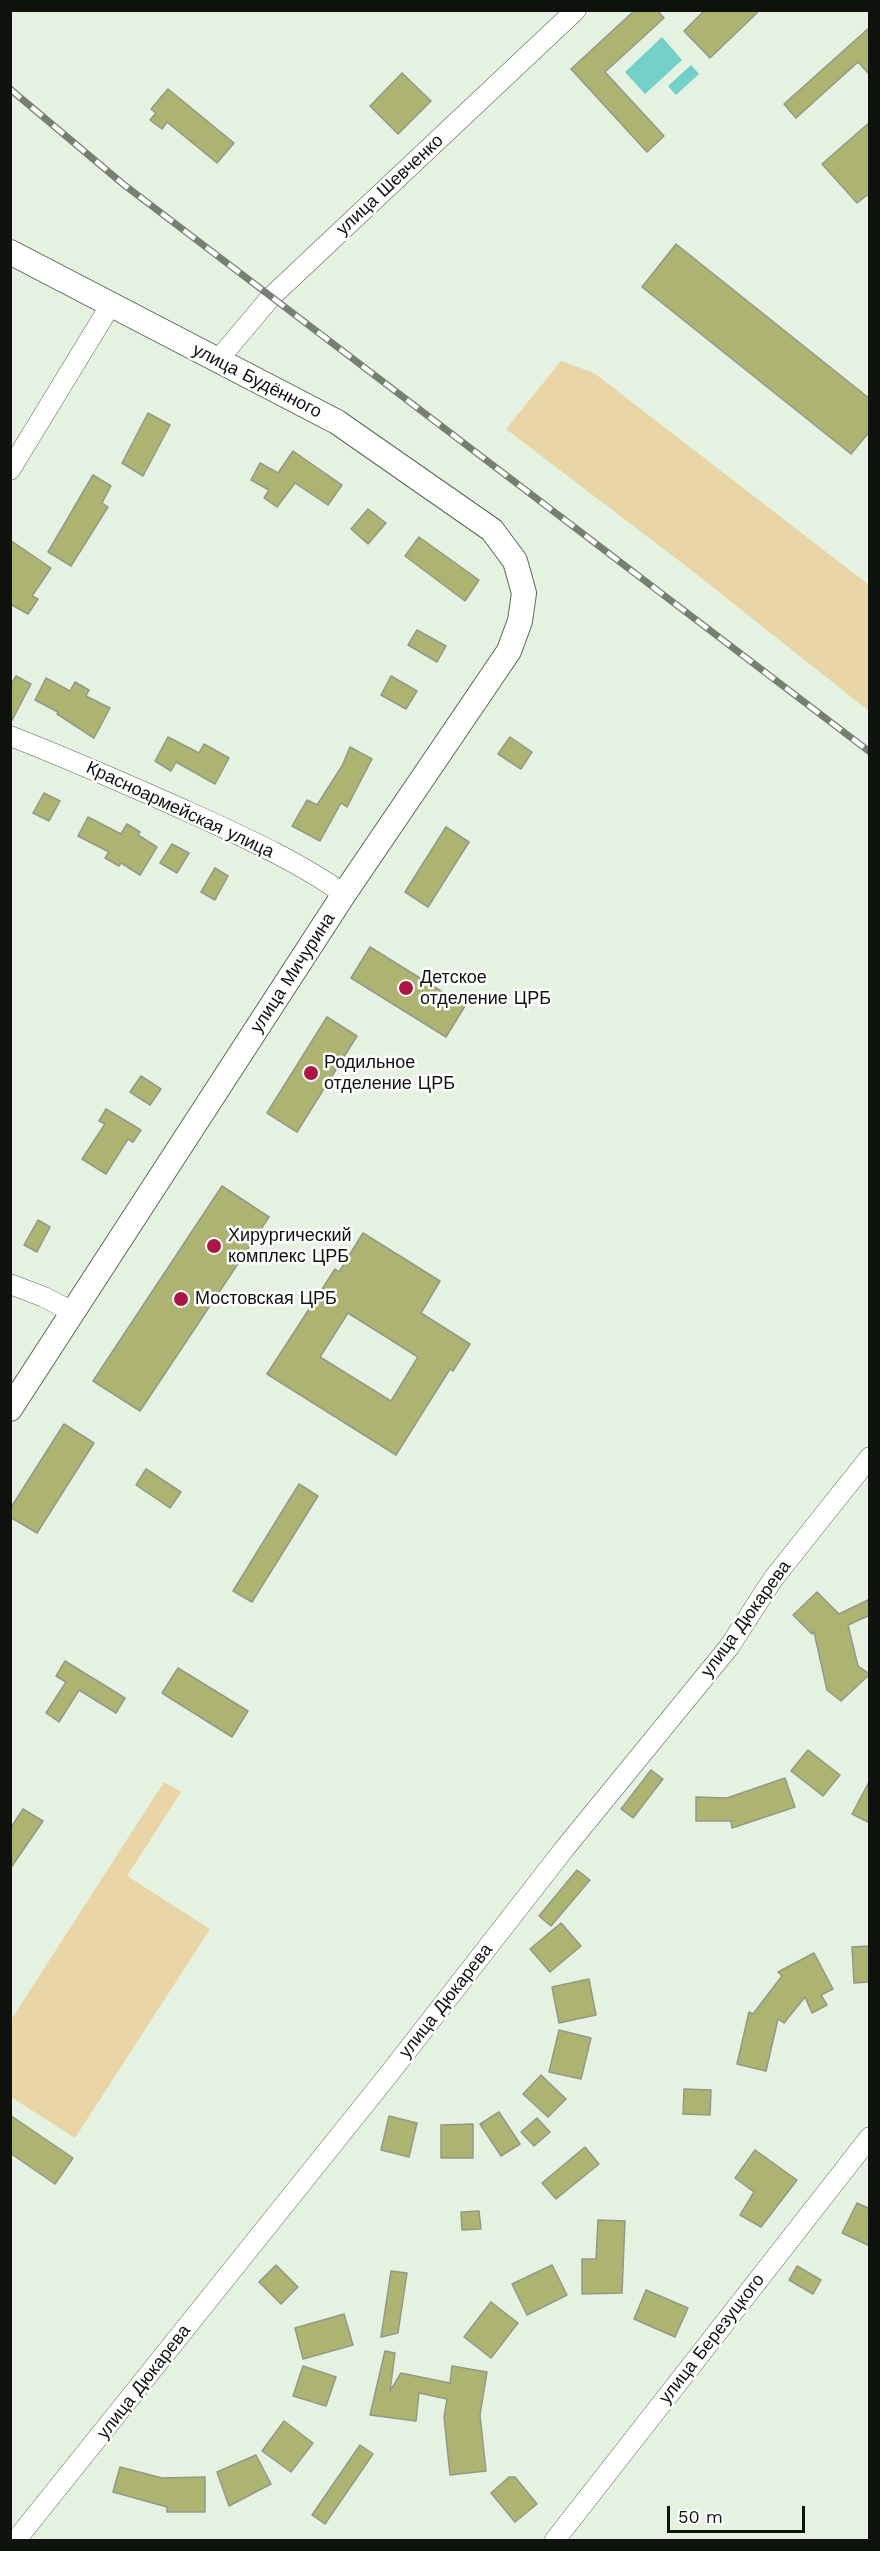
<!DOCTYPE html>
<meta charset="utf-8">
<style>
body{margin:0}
#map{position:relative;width:880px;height:2551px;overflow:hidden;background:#e5f1e1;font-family:"Work Sans",sans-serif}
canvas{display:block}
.frame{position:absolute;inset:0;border:12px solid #0f130e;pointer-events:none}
.scale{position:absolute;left:667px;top:2506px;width:138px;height:27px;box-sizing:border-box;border:3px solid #0f130e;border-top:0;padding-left:8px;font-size:18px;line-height:21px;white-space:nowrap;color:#0f130e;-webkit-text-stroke:4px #fff;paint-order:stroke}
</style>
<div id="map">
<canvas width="880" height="2551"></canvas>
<div class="frame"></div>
<div class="scale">50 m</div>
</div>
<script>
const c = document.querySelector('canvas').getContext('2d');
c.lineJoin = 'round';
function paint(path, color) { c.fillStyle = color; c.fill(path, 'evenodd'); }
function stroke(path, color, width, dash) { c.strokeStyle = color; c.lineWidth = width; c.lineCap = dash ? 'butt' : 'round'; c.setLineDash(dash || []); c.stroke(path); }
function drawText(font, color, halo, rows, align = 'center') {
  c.font = font + ' "Work Sans",sans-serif'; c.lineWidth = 5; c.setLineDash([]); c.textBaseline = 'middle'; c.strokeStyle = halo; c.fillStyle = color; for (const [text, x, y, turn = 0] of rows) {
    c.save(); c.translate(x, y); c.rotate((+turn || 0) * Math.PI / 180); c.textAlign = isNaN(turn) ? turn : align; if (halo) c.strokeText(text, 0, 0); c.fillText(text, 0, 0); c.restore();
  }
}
const green = new Path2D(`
 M 561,361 L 594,373 L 869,585 L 869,711 L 686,566 L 506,429 Z
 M 164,1782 L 181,1792 L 127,1876 L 210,1929 L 75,2138 L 11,2097 L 11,2020 Z`);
const water = new Path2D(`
 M 662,37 L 682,60 L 645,94 L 625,72 Z
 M 691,65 L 699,74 L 676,95 L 668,86 Z`);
const building = new Path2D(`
 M 635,10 L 657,10 L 664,18 L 605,72 L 664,136 L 647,152 L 571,69 Z
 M 705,10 L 760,10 L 710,58 L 684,31 Z
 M 870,27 L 870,75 L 858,62 L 796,118 L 784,104 Z
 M 402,73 L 431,101 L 398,134 L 370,106 Z
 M 168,89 L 234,143 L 217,163 L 167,122 L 162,129 L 150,120 L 156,113 L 151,109 Z
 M 870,122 L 870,193 L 857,203 L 822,164 Z
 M 676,244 L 870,399 L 870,431 L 851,454 L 642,287 Z
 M 148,413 L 170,425 L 143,476 L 122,463 Z
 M 293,451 L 342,485 L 328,505 L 295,483 L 277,507 L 264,498 L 269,490 L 251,480 L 260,463 L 278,473 Z
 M 93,475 L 111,486 L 102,503 L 108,507 L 71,566 L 48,552 Z
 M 368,509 L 386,523 L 368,544 L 351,529 Z
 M 419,537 L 479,580 L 465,601 L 405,556 Z
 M 10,540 L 51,568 L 32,596 L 38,599 L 28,614 L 10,604 Z
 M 417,630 L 446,646 L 437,662 L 408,645 Z
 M 16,676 L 31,684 L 10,724 L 10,686 Z
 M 391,676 L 417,691 L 406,709 L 381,695 Z
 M 46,678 L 70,691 L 75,682 L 89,690 L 86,696 L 110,708 L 94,738 L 57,714 L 58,712 L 35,700 Z
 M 168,737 L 199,753 L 204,744 L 229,758 L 215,784 L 176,762 L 171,771 L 155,761 Z
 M 510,737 L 532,752 L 521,769 L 498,754 Z
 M 350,747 L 372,759 L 347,807 L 341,803 L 320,841 L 292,826 L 307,800 L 317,805 L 342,766 Z
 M 44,793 L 60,801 L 49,821 L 33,813 Z
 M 88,817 L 121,834 L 127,824 L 140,832 L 138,835 L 157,847 L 140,875 L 121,863 L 119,866 L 105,858 L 109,852 L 78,836 Z
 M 446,827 L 469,842 L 428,907 L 405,892 Z
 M 172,844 L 189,853 L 177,873 L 160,863 Z
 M 215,868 L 228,876 L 215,900 L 201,892 Z
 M 370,947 L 465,1006 L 446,1037 L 351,978 Z
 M 327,1017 L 357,1036 L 297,1132 L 267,1113 Z
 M 141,1076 L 161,1089 L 150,1105 L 130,1092 Z
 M 106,1109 L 141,1130 L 133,1142 L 128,1139 L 106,1174 L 82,1159 L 105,1124 L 99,1121 Z
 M 222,1186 L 269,1217 L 140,1411 L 93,1381 Z
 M 38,1220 L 50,1227 L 37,1252 L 24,1245 Z
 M 363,1233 L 440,1281 L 421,1313 L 470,1344 L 453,1371 L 450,1369 L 396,1455 L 267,1374 L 335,1269 L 339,1272 ZM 348,1313 L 418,1357 L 391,1401 L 320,1357 Z
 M 64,1424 L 94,1443 L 37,1533 L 10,1517 L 10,1509 Z
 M 146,1469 L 181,1492 L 170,1508 L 136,1485 Z
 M 299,1484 L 318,1496 L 252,1602 L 233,1591 Z
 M 817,1592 L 839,1614 L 870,1599 L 870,1615 L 848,1625 L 858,1666 L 870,1674 L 841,1701 L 827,1690 L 814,1632 L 812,1634 L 793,1615 Z
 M 65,1661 L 125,1698 L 116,1713 L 79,1690 L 59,1722 L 46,1713 L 66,1682 L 56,1676 Z
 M 178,1668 L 248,1711 L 232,1737 L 162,1693 Z
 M 808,1750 L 840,1775 L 823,1796 L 791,1771 Z
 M 651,1770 L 663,1779 L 633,1818 L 621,1809 Z
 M 785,1778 L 795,1807 L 732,1828 L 731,1821 L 696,1821 L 696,1797 L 727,1798 Z
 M 870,1780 L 870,1823 L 852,1814 Z
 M 23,1809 L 43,1821 L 10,1869 L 10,1829 Z
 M 577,1870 L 590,1880 L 551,1926 L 539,1916 Z
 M 561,1923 L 581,1946 L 550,1972 L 530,1949 Z
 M 870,1946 L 870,1982 L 854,1983 L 852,1947 Z
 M 814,1953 L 833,1989 L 821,1995 L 827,2005 L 812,2013 L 805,1997 L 784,2023 L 778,2019 L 766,2071 L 737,2064 L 749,2012 L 753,2014 L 782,1976 L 778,1972 Z
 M 589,1979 L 596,2015 L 559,2023 L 552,1987 Z
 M 559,2030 L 591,2038 L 581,2079 L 549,2072 Z
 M 541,2075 L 566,2099 L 548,2117 L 523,2094 Z
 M 684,2089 L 711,2090 L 710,2115 L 683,2114 Z
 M 499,2112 L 520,2144 L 501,2156 L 480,2124 Z
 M 10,2115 L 73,2158 L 55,2184 L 10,2153 Z
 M 389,2116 L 417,2123 L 409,2157 L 381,2150 Z
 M 537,2118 L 550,2132 L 534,2146 L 521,2132 Z
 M 473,2124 L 473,2158 L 441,2158 L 441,2125 Z
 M 585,2147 L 599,2164 L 556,2199 L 542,2183 Z
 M 755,2150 L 797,2180 L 761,2227 L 740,2215 L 754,2192 L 735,2178 Z
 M 857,2203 L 870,2209 L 870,2246 L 842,2233 Z
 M 479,2211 L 481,2229 L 462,2230 L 461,2212 Z
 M 598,2220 L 625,2221 L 622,2293 L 582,2294 L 582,2259 L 596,2259 Z
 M 276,2265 L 298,2287 L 281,2304 L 259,2282 Z
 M 552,2265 L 567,2295 L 527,2315 L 512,2284 Z
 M 797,2266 L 821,2280 L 813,2294 L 789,2280 Z
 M 391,2271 L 407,2273 L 398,2333 L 381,2337 Z
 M 646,2290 L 688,2308 L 675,2337 L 634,2319 Z
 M 491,2302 L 518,2323 L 491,2358 L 464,2337 Z
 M 344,2314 L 353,2345 L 303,2359 L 295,2328 Z
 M 385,2351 L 395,2353 L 390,2391 L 401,2373 L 450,2383 L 452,2366 L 487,2372 L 480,2415 L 486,2471 L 450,2475 L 444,2417 L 447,2399 L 419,2393 L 416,2421 L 370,2415 Z
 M 303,2366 L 336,2377 L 326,2406 L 293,2396 Z
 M 284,2421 L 313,2443 L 291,2472 L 262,2451 Z
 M 360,2445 L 373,2454 L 325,2524 L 312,2515 Z
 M 256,2455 L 271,2484 L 229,2506 L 217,2472 Z
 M 120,2467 L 162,2478 L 205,2477 L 205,2512 L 167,2512 L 167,2507 L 113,2492 Z
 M 509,2477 L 515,2477 L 537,2504 L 515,2522 L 491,2493 Z`);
const minor = new Path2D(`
 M 217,361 L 271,297 L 576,10
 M 10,470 L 110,306
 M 10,736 C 70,759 128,785 187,811 C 241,836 296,860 344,894
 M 10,1284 L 44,1297 L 73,1312
 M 16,2540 L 389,2074 L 565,1848 L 729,1647 L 773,1579 L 870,1457
 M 555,2540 L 870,2137`);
const tertiary = new Path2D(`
 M 10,252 L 337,422 L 492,530 L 515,561 L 524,593 L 520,621 L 509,651 L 344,894 L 10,1409`);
const rail = new Path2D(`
 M 10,89 L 123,184 L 870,752`);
const markers = [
 [406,988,8,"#ab1744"],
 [311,1073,8,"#ab1744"],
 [214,1246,8,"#ab1744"],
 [181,1299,8,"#ab1744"]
];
const streetNames = [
 ["улица Шевченко",390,185,-43],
 ["улица Будённого",257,381,27],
 ["Красноармейская улица",180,810,25],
 ["улица Мичурина",293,973,-57],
 ["улица Дюкарева",746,1619,-54],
 ["улица Дюкарева",446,2001,-52],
 ["улица Березуцкого",712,2339,-52],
 ["улица Дюкарева",144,2382,-52]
];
const poiNames = [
 ["Детское",420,978],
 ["отделение ЦРБ",420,999],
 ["Родильное",324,1063],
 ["отделение ЦРБ",324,1084],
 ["Хирургический",228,1236],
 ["комплекс ЦРБ",228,1257],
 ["Мостовская ЦРБ",195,1299]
];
paint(green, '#e8d4a5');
paint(water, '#73d0c9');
paint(building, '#adb471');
stroke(building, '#969886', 1.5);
stroke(minor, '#5b6658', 21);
stroke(tertiary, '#5b6658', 26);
stroke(minor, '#fff', 20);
stroke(tertiary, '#fff', 24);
stroke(rail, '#777f75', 7);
stroke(rail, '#fff', 4.5, [14]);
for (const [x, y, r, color] of markers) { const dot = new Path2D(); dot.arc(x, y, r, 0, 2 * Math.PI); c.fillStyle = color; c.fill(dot); stroke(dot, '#fff', 2); }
drawText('18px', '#0f130e', '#fff', streetNames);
drawText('18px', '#0f130e', '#fff', poiNames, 'left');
</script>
